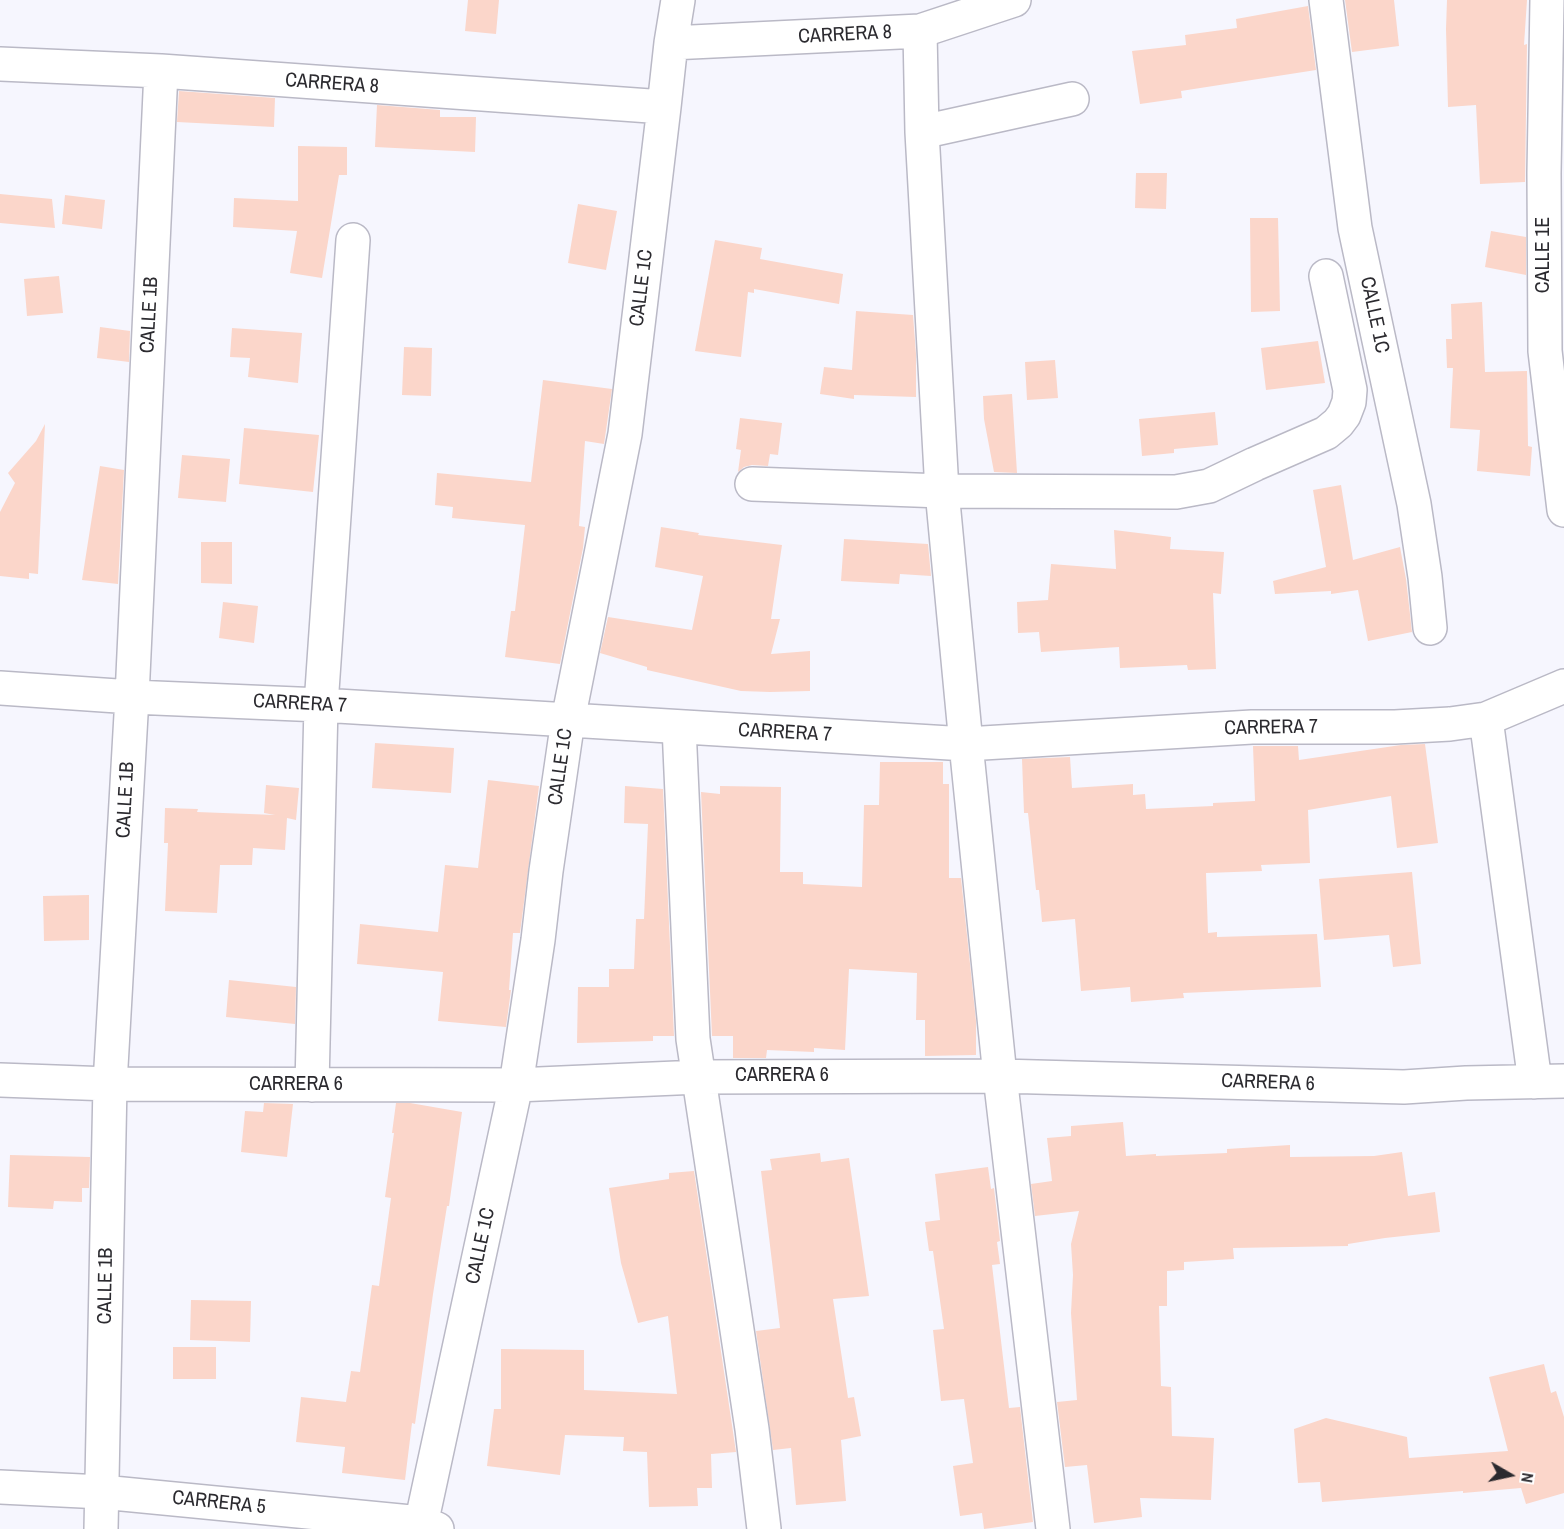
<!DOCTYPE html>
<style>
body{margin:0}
#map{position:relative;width:1564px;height:1529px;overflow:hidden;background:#f6f6fe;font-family:"Archivo Narrow",sans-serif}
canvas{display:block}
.north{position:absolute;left:1480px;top:1445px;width:60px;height:60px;-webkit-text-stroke:4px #fff;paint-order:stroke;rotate:99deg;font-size:16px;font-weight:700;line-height:24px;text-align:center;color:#2b2a2f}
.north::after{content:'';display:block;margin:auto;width:21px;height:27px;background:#2b2a2f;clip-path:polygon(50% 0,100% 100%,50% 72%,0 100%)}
</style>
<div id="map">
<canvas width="1564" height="1529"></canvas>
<div class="north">N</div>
</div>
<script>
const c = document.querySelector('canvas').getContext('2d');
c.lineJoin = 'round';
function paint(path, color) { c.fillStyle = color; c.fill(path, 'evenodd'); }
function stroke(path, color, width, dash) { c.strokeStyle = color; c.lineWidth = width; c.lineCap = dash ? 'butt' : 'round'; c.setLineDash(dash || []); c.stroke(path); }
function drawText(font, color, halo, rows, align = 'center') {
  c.font = font + ' "Archivo Narrow",sans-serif'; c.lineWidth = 4.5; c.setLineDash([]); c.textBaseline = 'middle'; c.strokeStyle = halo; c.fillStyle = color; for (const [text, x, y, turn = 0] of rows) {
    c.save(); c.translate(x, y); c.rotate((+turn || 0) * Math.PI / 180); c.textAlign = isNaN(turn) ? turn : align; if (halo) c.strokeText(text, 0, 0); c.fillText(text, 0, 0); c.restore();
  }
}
const building = new Path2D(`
 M 468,0 L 499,0 L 496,34 L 465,31 Z
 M 1345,0 L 1394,0 L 1399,46 L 1352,52 Z
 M 1447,0 L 1527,0 L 1524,45 L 1527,44 L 1525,182 L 1480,184 L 1476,105 L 1448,107 L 1446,29 Z
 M 1308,6 L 1316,70 L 1181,91 L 1182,98 L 1140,104 L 1132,51 L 1186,45 L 1185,35 L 1237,28 L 1236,19 Z
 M 179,91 L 275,98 L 274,127 L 177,122 Z
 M 377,105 L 440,110 L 440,117 L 476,117 L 475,152 L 375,147 Z
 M 298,146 L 347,147 L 347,175 L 339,175 L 322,278 L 290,273 L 297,231 L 233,227 L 234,198 L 298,201 Z
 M 1136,173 L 1167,173 L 1166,209 L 1135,208 Z
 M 0,194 L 52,199 L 55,228 L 0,223 Z
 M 65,195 L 105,200 L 102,229 L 62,224 Z
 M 578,204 L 617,211 L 606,270 L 568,263 Z
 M 1250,218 L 1278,218 L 1280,311 L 1251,312 Z
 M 1491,231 L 1526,237 L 1526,275 L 1485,267 Z
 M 715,240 L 762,248 L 760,259 L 843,274 L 839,304 L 754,289 L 754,293 L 748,292 L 741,357 L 695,351 Z
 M 59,276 L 63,313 L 27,316 L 24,279 Z
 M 1482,302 L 1485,372 L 1527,371 L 1528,446 L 1532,447 L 1530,476 L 1477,471 L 1480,430 L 1450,428 L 1453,368 L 1447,368 L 1446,339 L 1452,339 L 1451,304 Z
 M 856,311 L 913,315 L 916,354 L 916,397 L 854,395 L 854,399 L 820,394 L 824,367 L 852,370 Z
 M 100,327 L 130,331 L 129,362 L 97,358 Z
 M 232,328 L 302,333 L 298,383 L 248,377 L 250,358 L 230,357 Z
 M 1318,341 L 1325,383 L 1266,390 L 1261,348 Z
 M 404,347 L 432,348 L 431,396 L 402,395 Z
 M 1055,360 L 1058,398 L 1027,400 L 1025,362 Z
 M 543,380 L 612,389 L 604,444 L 585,441 L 579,526 L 585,527 L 583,548 L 560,664 L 505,657 L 511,611 L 515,611 L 525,525 L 452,518 L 453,507 L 435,505 L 437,473 L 531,482 Z
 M 1012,394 L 1017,473 L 994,472 L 984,419 L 983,396 Z
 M 1215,412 L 1218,445 L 1174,449 L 1174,453 L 1142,456 L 1139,419 Z
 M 740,418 L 782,423 L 778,455 L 770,454 L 768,466 L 752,465 L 744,467 L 738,472 L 741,450 L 736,449 Z
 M 45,424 L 38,574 L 29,573 L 29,579 L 0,576 L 0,512 L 15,483 L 8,473 L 36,441 Z
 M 244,428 L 319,435 L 313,492 L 239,484 Z
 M 182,455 L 230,459 L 226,502 L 178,498 Z
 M 100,466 L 124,470 L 118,584 L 82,580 Z
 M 1341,485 L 1353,560 L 1400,547 L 1406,579 L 1412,632 L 1368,641 L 1358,590 L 1331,594 L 1331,591 L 1275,594 L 1273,581 L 1326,567 L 1313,490 Z
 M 661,527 L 699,533 L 698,535 L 782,545 L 771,619 L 780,619 L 771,654 L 810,651 L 810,691 L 770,692 L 741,691 L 647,670 L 647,667 L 600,653 L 608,617 L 692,630 L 703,576 L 655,567 Z
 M 1114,530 L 1171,537 L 1170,549 L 1224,552 L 1221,594 L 1213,593 L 1216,669 L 1188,670 L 1187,665 L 1120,668 L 1119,647 L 1041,652 L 1039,632 L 1018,633 L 1017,602 L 1048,600 L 1051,564 L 1116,569 Z
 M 844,539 L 928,544 L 931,576 L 900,574 L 899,584 L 841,581 Z
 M 201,542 L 232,542 L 232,584 L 201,583 Z
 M 223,602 L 258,606 L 254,643 L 219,638 Z
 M 375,743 L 454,748 L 451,793 L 372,788 Z
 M 1425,744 L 1438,843 L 1397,848 L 1391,796 L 1308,810 L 1310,863 L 1261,865 L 1262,871 L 1206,873 L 1208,933 L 1217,932 L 1217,937 L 1317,934 L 1321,987 L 1183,993 L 1184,998 L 1131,1002 L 1130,987 L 1081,991 L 1075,919 L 1042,922 L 1039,890 L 1036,890 L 1028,813 L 1024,813 L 1022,759 L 1070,757 L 1072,788 L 1133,784 L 1133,795 L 1145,794 L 1146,809 L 1213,806 L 1213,803 L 1255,801 L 1253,746 L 1298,746 L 1299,760 L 1401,745 Z
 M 880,762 L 943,762 L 943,784 L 949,784 L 949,878 L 961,878 L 976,1021 L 976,1055 L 925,1056 L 925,1020 L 916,1020 L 917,973 L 849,969 L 845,1050 L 814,1048 L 814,1052 L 767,1050 L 766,1058 L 733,1058 L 733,1036 L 712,1036 L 701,792 L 720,794 L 720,786 L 781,787 L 780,872 L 803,872 L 803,884 L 862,887 L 864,805 L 879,805 Z
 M 488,780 L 539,786 L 520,933 L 513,933 L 509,990 L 511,990 L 506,1027 L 438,1021 L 443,972 L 357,964 L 360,924 L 438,932 L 445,865 L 478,868 Z
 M 266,785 L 299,788 L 296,820 L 287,818 L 285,850 L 253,848 L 252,865 L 220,865 L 217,913 L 165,911 L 168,843 L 164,843 L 165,808 L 198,809 L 197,812 L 275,815 L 264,813 Z
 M 625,786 L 663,789 L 674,1036 L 653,1036 L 653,1041 L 577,1043 L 578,987 L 609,987 L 609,969 L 634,969 L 636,919 L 644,919 L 648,824 L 624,823 Z
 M 1412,872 L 1421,964 L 1393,967 L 1389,935 L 1324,940 L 1319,879 Z
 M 89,895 L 89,940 L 44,941 L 43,896 Z
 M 229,980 L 296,987 L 295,1024 L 226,1017 Z
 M 264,1103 L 293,1104 L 287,1157 L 241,1152 L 245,1111 L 263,1112 Z
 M 396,1103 L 410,1103 L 462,1112 L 449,1206 L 447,1206 L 433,1294 L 415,1424 L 412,1423 L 405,1480 L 342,1473 L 345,1447 L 296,1442 L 301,1397 L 346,1402 L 351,1371 L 360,1372 L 372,1285 L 379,1286 L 391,1198 L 385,1197 L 394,1133 L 392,1133 Z
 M 1123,1122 L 1126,1156 L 1156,1154 L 1156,1156 L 1227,1153 L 1227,1149 L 1290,1145 L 1290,1157 L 1374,1156 L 1402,1152 L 1408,1196 L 1435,1192 L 1440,1232 L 1385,1238 L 1348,1244 L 1348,1246 L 1233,1248 L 1234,1259 L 1184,1262 L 1184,1270 L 1167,1271 L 1167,1306 L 1159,1306 L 1161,1386 L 1171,1387 L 1172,1436 L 1214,1438 L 1211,1500 L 1140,1498 L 1142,1517 L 1094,1523 L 1087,1465 L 1065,1467 L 1057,1402 L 1077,1400 L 1071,1313 L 1073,1275 L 1071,1244 L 1079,1211 L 1035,1216 L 1031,1184 L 1052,1181 L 1047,1138 L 1071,1136 L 1071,1126 Z
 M 820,1153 L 821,1162 L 849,1158 L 869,1296 L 833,1299 L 848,1398 L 854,1397 L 861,1436 L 841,1440 L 846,1501 L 796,1505 L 791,1448 L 773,1450 L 756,1331 L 780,1328 L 761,1171 L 772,1170 L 770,1159 Z
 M 10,1155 L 90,1157 L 89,1188 L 82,1188 L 82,1202 L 54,1201 L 53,1209 L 8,1207 Z
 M 988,1167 L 991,1189 L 994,1188 L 1000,1241 L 997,1242 L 1000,1264 L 992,1265 L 1009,1408 L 1020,1407 L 1033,1522 L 984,1529 L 982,1513 L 960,1516 L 953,1466 L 973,1463 L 964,1399 L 941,1401 L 933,1330 L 944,1329 L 933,1251 L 929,1251 L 925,1222 L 940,1220 L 935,1174 Z
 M 694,1171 L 736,1452 L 711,1454 L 712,1488 L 697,1488 L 698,1506 L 649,1507 L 647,1452 L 623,1451 L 624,1437 L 565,1435 L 560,1475 L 487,1466 L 494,1409 L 501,1409 L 501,1349 L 584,1350 L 584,1390 L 677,1394 L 668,1316 L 638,1323 L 621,1263 L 609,1188 L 669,1179 L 669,1173 Z
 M 191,1300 L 251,1301 L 250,1342 L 190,1340 Z
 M 173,1347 L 216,1347 L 216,1379 L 173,1379 Z
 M 1544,1364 L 1551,1393 L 1556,1391 L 1564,1417 L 1564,1493 L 1526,1504 L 1521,1488 L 1463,1493 L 1463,1491 L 1322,1502 L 1320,1482 L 1298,1483 L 1294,1429 L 1326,1418 L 1407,1437 L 1409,1458 L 1508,1451 L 1489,1377 Z`);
const minor = new Path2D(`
 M 1326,0 L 1355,228 L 1414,504 L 1425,577 L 1430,628
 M 1547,0 L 1544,173 L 1545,351 L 1564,510
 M 920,31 L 922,132 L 942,491 L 966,744 L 1000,1076 L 1053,1529
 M 671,43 L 920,31 L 1014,0
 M 0,64 L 161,71 L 664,107
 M 922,132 L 1072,99
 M 752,484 L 942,491 L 1176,492 L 1209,486 L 1255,464 L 1326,433 L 1338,423 L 1344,415 L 1349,402 L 1350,390 L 1326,276
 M 0,688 L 132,697 L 321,705 L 966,744 L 1252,727 L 1395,727 L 1450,724 L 1486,719 L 1564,686
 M 1486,719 L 1535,1082
 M 679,727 L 693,1039 L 752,1429 L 764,1529
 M 0,1080 L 110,1084 L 516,1085 L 699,1077 L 1000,1076 L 1404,1087 L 1466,1083 L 1564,1081
 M 312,1085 L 321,705 L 353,240
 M 0,1487 L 102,1492 L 421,1523 L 437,1529
 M 101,1529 L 110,1084 L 132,697 L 161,71
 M 420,1529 L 516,1085 L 538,940 L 546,871 L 568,720 L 625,434 L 664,107 L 671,43 L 678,0`);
const streetNames = [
 ["CARRERA 8",845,35,-3],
 ["CARRERA 8",332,84,4],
 ["CALLE 1E",1544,255,-90],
 ["CALLE 1C",642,288,-83],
 ["CALLE 1B",150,315,-87],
 ["CALLE 1C",1374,315,78],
 ["CARRERA 7",300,704,3],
 ["CARRERA 7",1271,728,-1],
 ["CARRERA 7",785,733,3],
 ["CALLE 1C",561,767,-82],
 ["CALLE 1B",126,800,-87],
 ["CARRERA 6",782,1076],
 ["CARRERA 6",1268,1083,2],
 ["CARRERA 6",296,1085],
 ["CALLE 1C",481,1246,-78],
 ["CALLE 1B",106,1286,-89],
 ["CARRERA 5",219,1503,6]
];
paint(building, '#fbd6ca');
stroke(minor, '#bab9c6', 36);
stroke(minor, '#fff', 33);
drawText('20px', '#2b2a2f', '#fff', streetNames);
</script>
